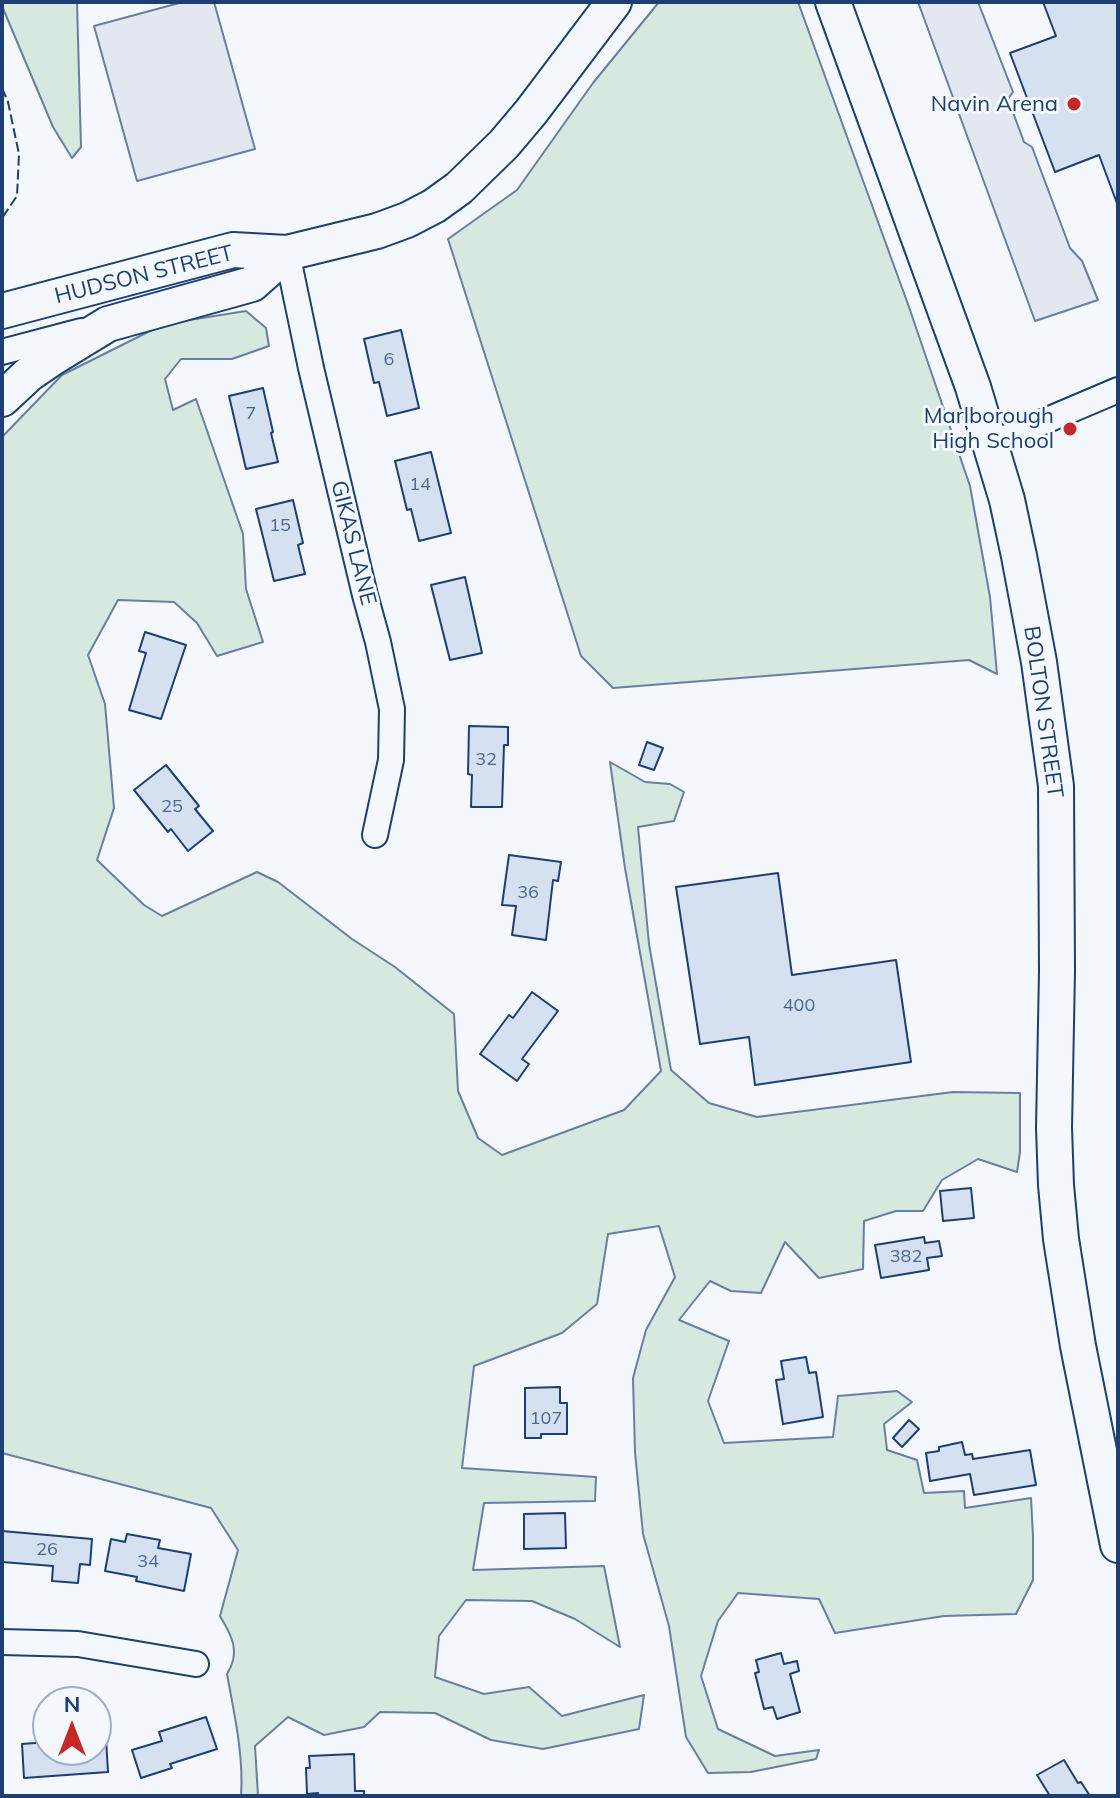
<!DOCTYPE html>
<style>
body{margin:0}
#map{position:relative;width:1120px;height:1798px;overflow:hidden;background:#f4f7fb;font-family:Mulish,sans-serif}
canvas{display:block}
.frame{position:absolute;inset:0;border:4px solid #1d3f73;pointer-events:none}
.north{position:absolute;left:32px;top:1686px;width:80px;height:80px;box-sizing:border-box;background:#f4f7fb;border:2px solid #9eadc5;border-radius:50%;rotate:0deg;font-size:22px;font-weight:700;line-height:32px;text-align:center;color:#1d3f73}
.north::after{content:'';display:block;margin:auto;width:28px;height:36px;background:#c62828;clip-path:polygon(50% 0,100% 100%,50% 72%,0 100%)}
</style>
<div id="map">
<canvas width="1120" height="1798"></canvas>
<div class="frame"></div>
<div class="north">N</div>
</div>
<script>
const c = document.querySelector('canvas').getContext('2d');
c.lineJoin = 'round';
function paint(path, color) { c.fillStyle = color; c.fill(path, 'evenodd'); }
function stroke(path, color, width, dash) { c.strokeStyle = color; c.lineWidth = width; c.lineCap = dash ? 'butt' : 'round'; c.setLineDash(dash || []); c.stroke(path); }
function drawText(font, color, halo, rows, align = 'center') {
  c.font = font + ' Mulish,sans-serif'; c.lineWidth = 6; c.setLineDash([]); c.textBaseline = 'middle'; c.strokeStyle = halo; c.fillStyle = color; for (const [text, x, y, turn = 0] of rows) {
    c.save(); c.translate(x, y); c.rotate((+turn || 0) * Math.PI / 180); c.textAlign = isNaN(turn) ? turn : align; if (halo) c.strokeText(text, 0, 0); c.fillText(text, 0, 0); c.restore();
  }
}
const green = new Path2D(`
 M 2,2 L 77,2 L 81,147 L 72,158 L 53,127 L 2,6 Z
 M 659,2 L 798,2 L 909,307 L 970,486 L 990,597 L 997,674 L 969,660 L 613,688 L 581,656 L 448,239 L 517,190 L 593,83 Z
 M 246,311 L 266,328 L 269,346 L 232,359 L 181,359 L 165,379 L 173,410 L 196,399 L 243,534 L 246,589 L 263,642 L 217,656 L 197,623 L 174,602 L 118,600 L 88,655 L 105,704 L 114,808 L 97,860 L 144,905 L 162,916 L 257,872 L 278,882 L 352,939 L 395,967 L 454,1014 L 458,1091 L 478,1138 L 502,1155 L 624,1110 L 661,1071 L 625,868 L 610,762 L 645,782 L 670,784 L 684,792 L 674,821 L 638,827 L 649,944 L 671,1070 L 709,1103 L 757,1117 L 953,1092 L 1020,1093 L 1020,1152 L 1017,1172 L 978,1159 L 942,1180 L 923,1211 L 896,1211 L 864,1221 L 863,1269 L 819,1278 L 785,1242 L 761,1293 L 731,1291 L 710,1281 L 679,1320 L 729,1341 L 708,1401 L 724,1443 L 833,1437 L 838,1396 L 897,1391 L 912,1402 L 884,1424 L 887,1450 L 917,1460 L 924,1493 L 964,1491 L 965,1508 L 1031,1498 L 1033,1536 L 1033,1580 L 1016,1614 L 944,1616 L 835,1633 L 819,1599 L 738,1593 L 718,1621 L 701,1676 L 718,1729 L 775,1756 L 819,1750 L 816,1759 L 751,1772 L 708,1773 L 686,1737 L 669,1626 L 643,1534 L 635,1452 L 633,1378 L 646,1330 L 675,1277 L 659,1226 L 608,1234 L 597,1304 L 562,1333 L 474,1366 L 462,1468 L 596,1477 L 595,1501 L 484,1503 L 473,1570 L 604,1566 L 620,1647 L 575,1619 L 532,1601 L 466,1600 L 439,1636 L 435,1677 L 484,1694 L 529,1687 L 562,1716 L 644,1695 L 639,1729 L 543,1749 L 491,1740 L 435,1713 L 380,1712 L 364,1727 L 324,1735 L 288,1717 L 255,1746 L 258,1796 L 241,1796 C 244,1756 234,1713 227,1674 C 241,1652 232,1636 220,1616 L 238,1550 L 211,1508 L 2,1453 L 2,437 L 62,375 L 164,324 Z`);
const parking = new Path2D(`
 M 183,2 L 214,2 L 255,149 L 137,181 L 94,26 Z
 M 918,2 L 978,2 L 1013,92 L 1008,99 L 1024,142 L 1032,147 L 1070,248 L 1082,261 L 1098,300 L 1035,321 Z`);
const building = new Path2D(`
 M 1043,2 L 1118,2 L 1118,206 L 1099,155 L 1055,172 L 1010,53 L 1056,36 Z
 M 401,330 L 419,408 L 387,416 L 379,382 L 374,383 L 364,339 Z
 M 263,388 L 273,432 L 271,433 L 278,462 L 246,469 L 229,396 Z
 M 431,452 L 451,533 L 419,541 L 411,509 L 407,510 L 395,461 Z
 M 293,500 L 303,543 L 298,545 L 305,574 L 274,581 L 256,509 Z
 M 465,577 L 482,653 L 450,660 L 431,585 Z
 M 145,632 L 186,645 L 161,719 L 129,710 L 146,653 L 139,651 Z
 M 469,726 L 508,727 L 508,745 L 504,745 L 502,807 L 471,807 L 472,775 L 468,774 Z
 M 647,742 L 663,748 L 654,770 L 639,765 Z
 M 166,765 L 199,806 L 195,809 L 213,831 L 188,851 L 171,829 L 168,832 L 134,790 Z
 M 509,855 L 561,862 L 558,881 L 553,880 L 546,940 L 512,935 L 516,906 L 502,905 Z
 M 778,873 L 792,975 L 896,960 L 911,1062 L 755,1085 L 749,1037 L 700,1044 L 676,887 Z
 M 532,992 L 558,1011 L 522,1059 L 529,1064 L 517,1081 L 480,1054 L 509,1015 L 513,1018 Z
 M 971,1188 L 974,1218 L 943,1221 L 940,1191 Z
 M 924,1237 L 925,1243 L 939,1241 L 942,1256 L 927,1258 L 929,1270 L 881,1278 L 875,1245 Z
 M 806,1357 L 809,1373 L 816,1372 L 823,1417 L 783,1424 L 776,1380 L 784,1379 L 781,1361 Z
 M 560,1387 L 560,1403 L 567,1403 L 567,1434 L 541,1434 L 541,1438 L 525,1438 L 525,1388 Z
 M 909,1420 L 919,1429 L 902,1447 L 893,1438 Z
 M 962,1442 L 965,1455 L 972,1454 L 973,1459 L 1030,1450 L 1036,1485 L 974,1495 L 970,1474 L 930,1481 L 926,1453 L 939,1451 L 939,1447 Z
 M 565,1513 L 566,1548 L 524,1549 L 524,1514 Z
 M 2,1531 L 92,1539 L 90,1565 L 80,1564 L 78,1583 L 52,1581 L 53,1566 L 2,1562 Z
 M 127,1534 L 160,1540 L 158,1548 L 191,1554 L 184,1591 L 136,1581 L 137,1577 L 105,1571 L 111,1539 L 125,1542 Z
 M 781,1653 L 784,1664 L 797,1661 L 799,1671 L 790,1674 L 800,1712 L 777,1719 L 773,1707 L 764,1709 L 755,1673 L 759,1672 L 756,1660 Z
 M 206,1717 L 217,1749 L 170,1764 L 172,1768 L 141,1778 L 132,1750 L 162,1741 L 159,1732 Z
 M 106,1738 L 108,1772 L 24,1778 L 22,1744 L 48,1742 L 48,1750 L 96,1750 L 96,1739 Z
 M 354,1754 L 355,1791 L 364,1791 L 364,1796 L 318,1796 L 318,1793 L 307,1794 L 306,1768 L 310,1768 L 309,1756 Z
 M 1064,1760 L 1078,1783 L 1081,1782 L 1090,1796 L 1050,1796 L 1037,1775 Z`);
const street = new Path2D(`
 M 287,253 L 311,368 L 365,595 L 378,642 L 392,709 L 391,760 L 375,835
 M 2,352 L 81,331
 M 991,444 L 1118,390
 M 2,1642 L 78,1644 L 196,1664`);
const secondary = new Path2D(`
 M 833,2 L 973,387 L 1007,500 L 1019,556 L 1039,662 L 1056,786 L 1057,971 L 1054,1128 L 1056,1185 L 1061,1239 L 1078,1346 L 1118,1545
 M 2,311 L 233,250 L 287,253 L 377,231 L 407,220 L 434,206 L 459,188 L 504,144 L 531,112 L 614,2
 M 2,399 L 29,374 L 54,357 L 108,324 L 252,284 L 287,253`);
const fence = new Path2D(`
 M 2,88 L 8,102 L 19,154 L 17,196 L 2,218`);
const markers = [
 [1074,104,8,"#c62828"],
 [1070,429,8,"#c62828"]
];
const numberNames = [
 ["6",389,360],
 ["7",251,414],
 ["14",420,485],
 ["15",280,526],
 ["32",486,760],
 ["25",172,807],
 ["36",528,893],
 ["400",799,1006],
 ["382",906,1257],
 ["107",546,1419],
 ["26",47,1550],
 ["34",148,1562]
];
const poiNames = [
 ["Navin Arena",1058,104],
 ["Marlborough",1054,416],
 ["High School",1054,441]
];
const streetNames = [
 ["HUDSON STREET",144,275,-14],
 ["GIKAS LANE",353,543,76],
 ["BOLTON STREET",1043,712,82]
];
paint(green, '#d7e8df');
stroke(green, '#687fa3', 2);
paint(parking, '#e3e8f0');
stroke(parking, '#687fa3', 2);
paint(building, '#d5e0f0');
stroke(building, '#1d3f73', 2);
stroke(street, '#1d3f73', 28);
stroke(secondary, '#1d3f73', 38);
stroke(street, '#f4f7fb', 24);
stroke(secondary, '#f4f7fb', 34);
stroke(fence, '#1d3f73', 2, [10, 4]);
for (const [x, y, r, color] of markers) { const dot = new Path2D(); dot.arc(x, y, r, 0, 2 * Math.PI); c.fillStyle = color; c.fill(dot); stroke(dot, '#f4f7fb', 3); }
drawText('18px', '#4b6792', null, numberNames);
drawText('22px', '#1d3f73', '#f4f7fb', poiNames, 'right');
drawText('22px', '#1d3f73', '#f4f7fb', streetNames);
</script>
